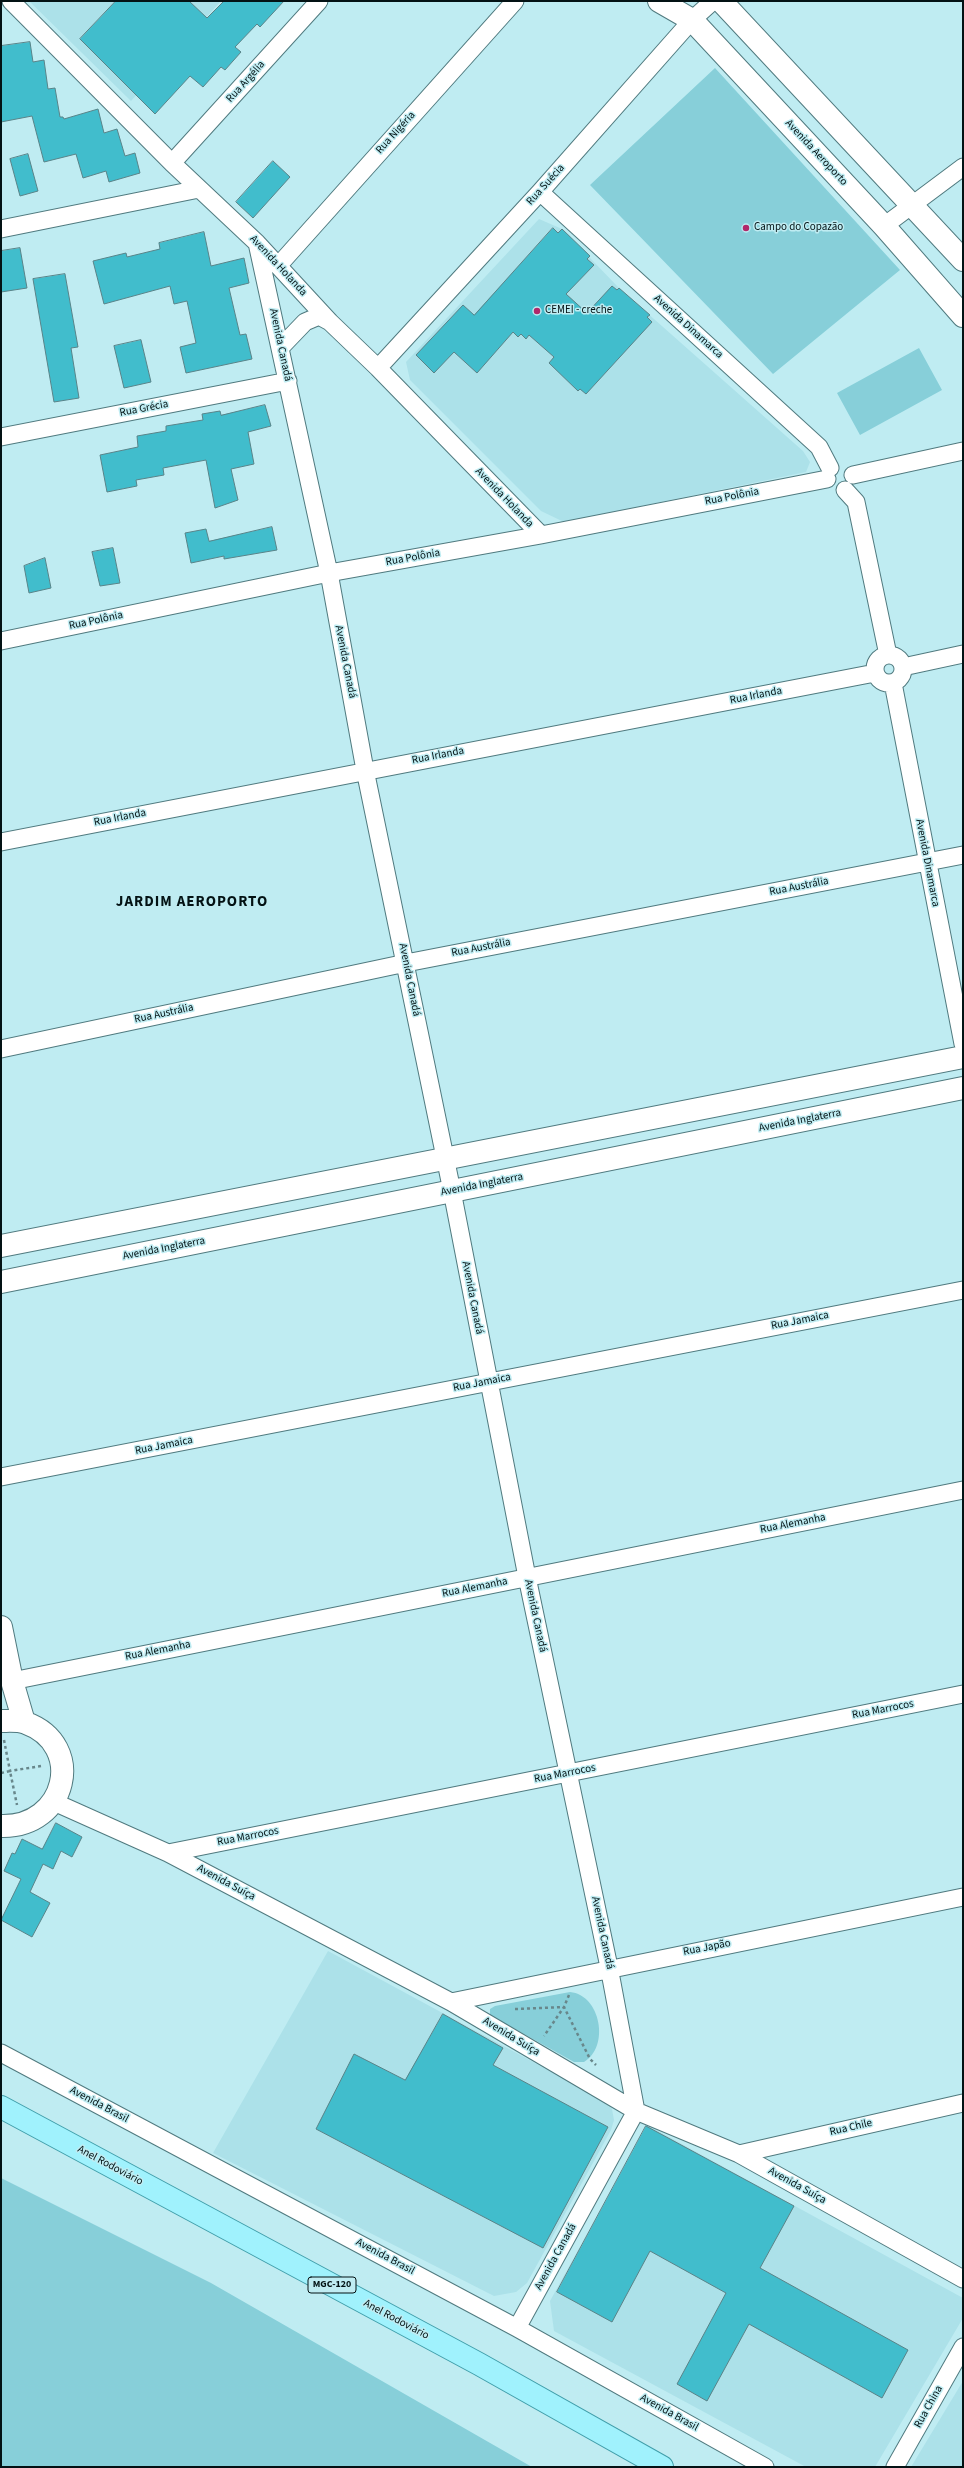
<!DOCTYPE html>
<meta charset="utf-8">
<style>
body{margin:0}
#map{position:relative;width:964px;height:2468px;overflow:hidden;background:#bfecf2;font-family:"Source Sans 3",sans-serif}
canvas{display:block}
.frame{position:absolute;inset:0;border:2px solid #031214;pointer-events:none}
</style>
<div id="map">
<canvas width="964" height="2468"></canvas>
<div class="frame"></div>
</div>
<script>
const c = document.querySelector('canvas').getContext('2d');
c.lineJoin = 'round';
function paint(path, color) { c.fillStyle = color; c.fill(path, 'evenodd'); }
function stroke(path, color, width, dash) { c.strokeStyle = color; c.lineWidth = width; c.lineCap = dash ? 'butt' : 'round'; c.setLineDash(dash || []); c.stroke(path); }
function drawText(font, color, halo, rows, align = 'center') {
  c.font = font + ' "Source Sans 3",sans-serif'; c.lineWidth = 3; c.setLineDash([]); c.textBaseline = 'middle'; c.strokeStyle = halo; c.fillStyle = color; for (const [text, x, y, turn = 0] of rows) {
    c.save(); c.translate(x, y); c.rotate((+turn || 0) * Math.PI / 180); c.textAlign = isNaN(turn) ? turn : align; if (halo) c.strokeText(text, 0, 0); c.fillText(text, 0, 0); c.restore();
  }
}
const built = new Path2D(`
 M 29,1 L 221,1 L 131,101 Z
 M 539,219 L 562,229 L 619,288 L 803,451 L 810,462 L 806,472 L 564,522 L 541,511 L 410,380 L 406,362 Z
 M 328,1951 L 607,2102 L 612,2109 L 614,2120 L 611,2130 L 527,2283 L 516,2292 L 494,2296 L 213,2153 Z
 M 647,2125 L 963,2298 L 963,2318 L 875,2467 L 806,2467 L 554,2331 L 550,2301 Z
 M 963,2381 L 963,2467 L 911,2467 Z`);
const green = new Path2D(`
 M 715,68 L 900,270 L 773,374 L 590,185 Z
 M 919,348 L 942,390 L 860,435 L 837,393 Z
 M 570,1992 C 601,1995 610,2047 584,2062 L 574,2062 L 490,2015 L 490,2009 L 495,2006 Z
 M 1,2178 L 211,2283 L 532,2467 L 1,2467 Z`);
const building = new Path2D(`
 M 116,1 L 189,1 L 207,18 L 224,1 L 284,1 L 260,27 L 257,24 L 235,47 L 241,52 L 225,70 L 221,67 L 203,87 L 190,76 L 155,114 L 80,39 Z
 M 30,42 L 33,62 L 44,60 L 48,89 L 55,88 L 60,117 L 63,117 L 64,119 L 98,109 L 104,133 L 117,129 L 125,156 L 135,153 L 140,173 L 109,182 L 106,171 L 83,178 L 76,154 L 44,162 L 32,116 L 1,122 L 1,46 Z
 M 28,154 L 38,191 L 20,196 L 10,159 Z
 M 273,161 L 290,177 L 253,218 L 236,202 Z
 M 553,228 L 558,233 L 562,229 L 590,256 L 587,259 L 594,265 L 566,294 L 587,313 L 612,286 L 617,290 L 619,288 L 650,315 L 647,317 L 652,322 L 586,394 L 580,389 L 578,391 L 549,363 L 554,357 L 529,335 L 526,339 L 521,334 L 518,337 L 513,332 L 477,373 L 454,352 L 434,373 L 416,355 L 463,305 L 474,315 Z
 M 204,232 L 211,266 L 244,258 L 249,283 L 229,288 L 240,335 L 246,334 L 252,359 L 186,373 L 180,347 L 196,343 L 187,301 L 174,304 L 170,286 L 104,304 L 93,261 L 126,253 L 127,257 L 160,249 L 159,243 Z
 M 20,248 L 27,288 L 1,292 L 1,251 Z
 M 65,274 L 78,347 L 71,348 L 79,398 L 54,402 L 33,279 Z
 M 141,340 L 151,382 L 124,388 L 114,346 Z
 M 265,405 L 271,426 L 248,432 L 254,464 L 231,469 L 238,500 L 215,508 L 206,460 L 163,468 L 164,475 L 136,480 L 137,486 L 107,492 L 100,455 L 138,447 L 137,436 L 166,431 L 166,426 L 203,420 L 202,414 L 220,411 L 221,415 Z
 M 272,527 L 277,550 L 224,559 L 224,556 L 191,563 L 185,533 L 206,529 L 209,541 Z
 M 113,548 L 120,583 L 100,586 L 92,552 Z
 M 45,558 L 51,588 L 29,593 L 24,566 Z
 M 56,1823 L 82,1837 L 72,1857 L 61,1851 L 53,1869 L 43,1864 L 30,1892 L 50,1903 L 32,1937 L 1,1920 L 21,1879 L 4,1871 L 12,1853 L 15,1854 L 22,1839 L 42,1849 Z
 M 443,2014 L 503,2048 L 493,2065 L 608,2127 L 543,2248 L 316,2129 L 354,2054 L 405,2080 Z
 M 646,2126 L 794,2206 L 760,2268 L 908,2350 L 882,2398 L 749,2324 L 707,2401 L 677,2384 L 726,2293 L 650,2251 L 612,2322 L 557,2292 Z`);
const path = new Path2D(`
 M 4,1740 L 10,1771 L 41,1766
 M 1,1773 L 10,1771 L 17,1805
 M 569,1995 L 564,2007 L 590,2059 L 596,2065
 M 515,2009 L 564,2007 L 544,2036`);
const street = new Path2D(`
 M 11,1 L 172,163 L 257,243 L 330,322 L 378,368 L 541,535
 M 172,163 L 319,1
 M 540,192 L 819,447 L 830,468
 M 884,226 L 963,167
 M 1,229 L 199,189
 M 257,243 L 329,573 L 365,770 L 452,1191 L 527,1577 L 609,1967 L 636,2111 L 517,2328
 M 278,266 L 515,1
 M 281,347 L 305,322 L 319,316 L 330,322
 M 378,368 L 540,192 L 692,20 L 713,1
 M 1,437 L 288,381
 M 853,475 L 963,451
 M 845,490 L 856,502 L 888,655
 M 1,641 L 329,573 L 541,535 L 827,479
 M875 669a14 14 0 1 1 28 0a14 14 0 1 1-28 0Z
 M 903,667 L 963,654
 M 893,683 L 963,1044
 M 1,842 L 875,673
 M 1,1049 L 406,963 L 963,855
 M 1,1477 L 963,1290
 M 12,1681 L 963,1490
 M 54,1802 L 168,1853 L 451,2002 L 636,2111 L 739,2154 L 963,2279
 M 168,1853 L 963,1694
 M 451,2002 L 963,1897
 M 1,2053 L 517,2328 L 765,2467
 M 739,2154 L 963,2103
 M 895,2467 L 963,2347`);
const secondary = new Path2D(`
 M 659,1 L 692,20 L 884,226 L 963,316
 M 721,1 L 963,260
 M 1,1246 L 963,1057
 M 1,1282 L 963,1088
 M 1,1627 L 12,1681 L 24,1722
 M 1,1721 C 9,1721 19,1720 26,1723 C 86,1745 67,1828 1,1826`);
const primary = new Path2D(`
 M 1,2107 L 479,2364 L 662,2467`);
const markers = [
 [746,228,4,"#b1286a"],
 [537,311,4,"#b1286a"]
];
const shields = [
 [332,2285,48]
];
const shieldNames = [
 ["MGC-120",332,2285]
];
const streetNames = [
 ["Rua Argélia",246,82,-48],
 ["Rua Nigéria",396,133,-48],
 ["Avenida Aeroporto",816,153,47],
 ["Rua Suécia",546,185,-48],
 ["Avenida Holanda",278,266,47],
 ["Avenida Dinamarca",688,327,42],
 ["Avenida Canadá",280,345,78],
 ["Rua Grécia",144,409,-11],
 ["Rua Polônia",732,497,-11],
 ["Avenida Holanda",504,498,46],
 ["Rua Polônia",413,558,-10],
 ["Rua Polônia",96,621,-12],
 ["Avenida Canadá",345,662,79],
 ["Rua Irlanda",756,696,-11],
 ["Rua Irlanda",438,756,-11],
 ["Rua Irlanda",120,818,-11],
 ["Avenida Dinamarca",927,863,79],
 ["Rua Austrália",799,887,-11],
 ["Rua Austrália",481,948,-11],
 ["Avenida Canadá",409,980,79],
 ["Rua Austrália",164,1014,-12],
 ["Avenida Inglaterra",800,1121,-11],
 ["Avenida Inglaterra",482,1185,-11],
 ["Avenida Inglaterra",164,1249,-11],
 ["Avenida Canadá",472,1298,79],
 ["Rua Jamaica",800,1321,-11],
 ["Rua Jamaica",482,1383,-11],
 ["Rua Jamaica",164,1446,-11],
 ["Rua Alemanha",793,1524,-11],
 ["Rua Alemanha",475,1588,-11],
 ["Avenida Canadá",535,1616,78],
 ["Rua Alemanha",158,1651,-11],
 ["Rua Marrocos",883,1710,-11],
 ["Rua Marrocos",565,1774,-11],
 ["Rua Marrocos",248,1837,-11],
 ["Avenida Suíça",226,1883,28],
 ["Avenida Canadá",602,1933,78],
 ["Rua Japão",707,1948,-11],
 ["Avenida Suíça",511,2037,31],
 ["Avenida Brasil",99,2105,28],
 ["Rua Chile",851,2128,-13],
 ["Anel Rodoviário",110,2166,28],
 ["Avenida Suíça",797,2186,29],
 ["Avenida Brasil",385,2257,28],
 ["Avenida Canadá",556,2257,-61],
 ["Anel Rodoviário",396,2320,28],
 ["Rua China",929,2407,-61],
 ["Avenida Brasil",669,2413,29]
];
const poiNames = [
 ["Campo do Copazão",754,228],
 ["CEMEI - creche",545,311]
];
const districtNames = [
 ["JARDIM AEROPORTO",192,903]
];
paint(built, '#ace1e9');
paint(green, '#87cfd9');
paint(building, '#41bdcc');
stroke(building, '#598388', 1);
stroke(street, '#507a7f', 19);
stroke(secondary, '#507a7f', 24);
stroke(primary, '#409eaa', 24);
stroke(path, '#68878b', 2.5, [3, 3]);
stroke(street, '#fff', 17);
stroke(secondary, '#fff', 22);
stroke(primary, '#a0f2fd', 22);
for (const [x, y, r, color] of markers) { const dot = new Path2D(); dot.arc(x, y, r, 0, 2 * Math.PI); c.fillStyle = color; c.fill(dot); stroke(dot, '#bfecf2', 1.5); }
for (const [x, y, w] of shields) { const box = new Path2D(); box.roundRect(x - w / 2, y - 8, w, 16, 3); c.fillStyle = '#bfecf2'; c.fill(box); stroke(box, '#031214', 1); }
drawText('bold 10px', '#031214', null, shieldNames);
drawText('11px', '#031214', '#bfecf2', streetNames);
drawText('11px', '#031214', '#bfecf2', poiNames, 'left');
c.letterSpacing = '1px';
drawText('bold 15px', '#031214', '#bfecf2', districtNames);
c.letterSpacing = '0px';
</script>
